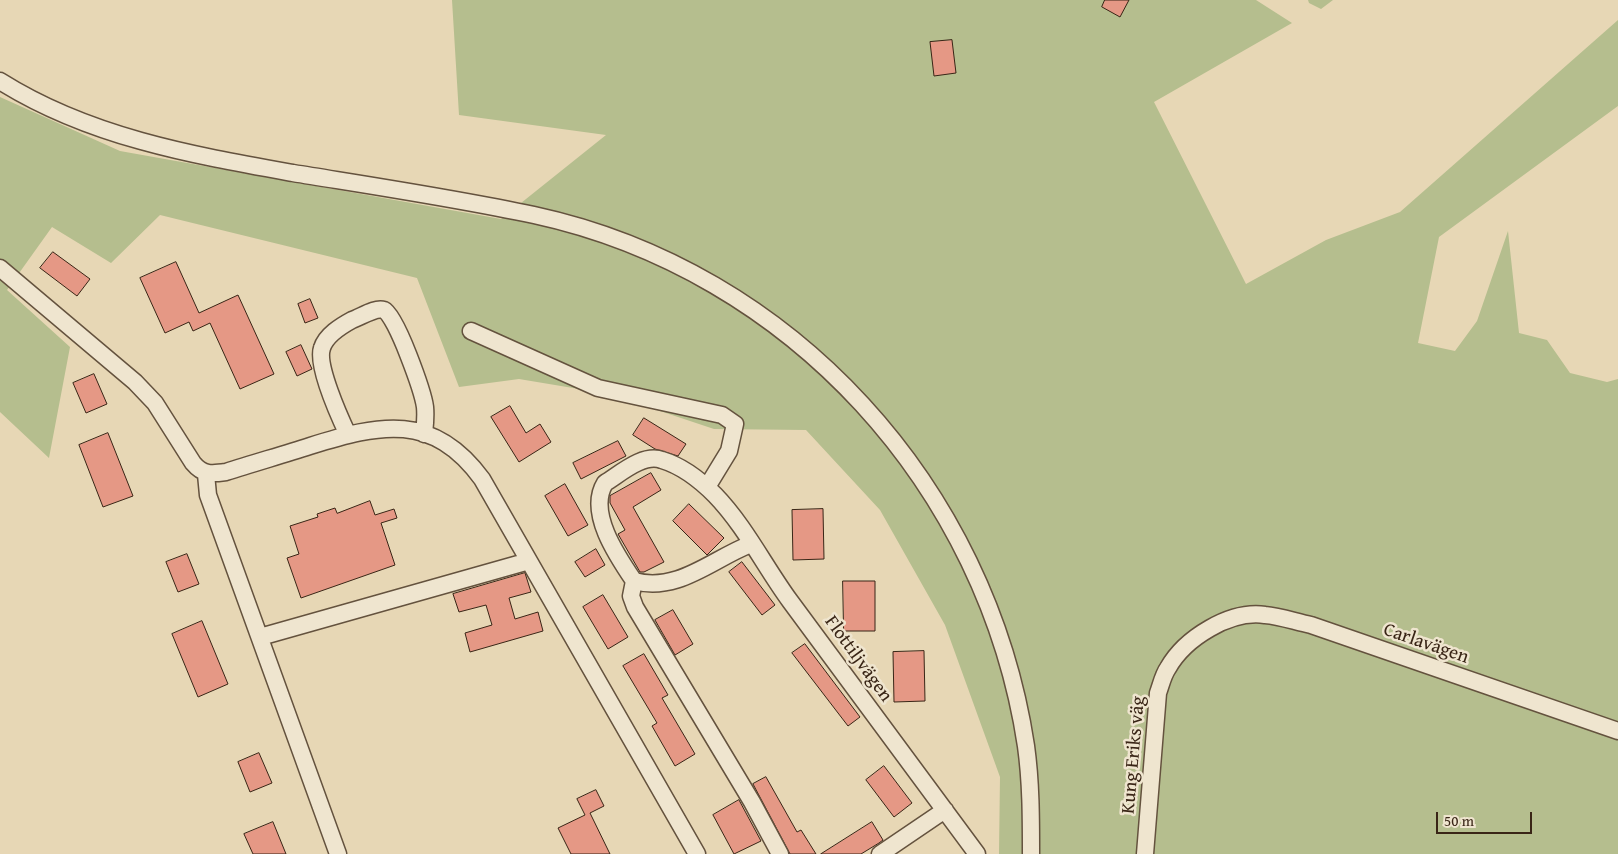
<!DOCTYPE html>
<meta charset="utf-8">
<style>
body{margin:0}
#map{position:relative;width:1618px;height:854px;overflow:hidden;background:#e7d7b5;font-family:"Gentium Book Plus",serif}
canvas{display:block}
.scale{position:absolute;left:1436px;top:812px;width:96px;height:22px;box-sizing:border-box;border:2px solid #392516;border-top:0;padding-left:6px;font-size:15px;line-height:18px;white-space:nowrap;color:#392516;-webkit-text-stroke:4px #efe5cf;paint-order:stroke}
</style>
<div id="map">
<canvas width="1618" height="854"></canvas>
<div class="scale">50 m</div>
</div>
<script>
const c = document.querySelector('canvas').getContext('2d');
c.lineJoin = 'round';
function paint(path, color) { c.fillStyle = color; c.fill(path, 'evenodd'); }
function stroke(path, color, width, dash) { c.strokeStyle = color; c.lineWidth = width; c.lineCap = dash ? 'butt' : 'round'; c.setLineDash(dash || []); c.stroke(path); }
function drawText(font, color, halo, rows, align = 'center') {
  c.font = font + ' "Gentium Book Plus",serif'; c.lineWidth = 5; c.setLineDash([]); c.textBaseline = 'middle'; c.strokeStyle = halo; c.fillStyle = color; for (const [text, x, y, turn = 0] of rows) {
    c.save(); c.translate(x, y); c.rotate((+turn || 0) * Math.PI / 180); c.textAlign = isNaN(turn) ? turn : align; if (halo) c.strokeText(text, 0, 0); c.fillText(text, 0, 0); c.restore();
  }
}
const green = new Path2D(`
 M 452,0 L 1256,0 L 1292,23 L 1154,102 L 1246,284 L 1326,240 L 1400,212 L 1618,20 L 1618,106 L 1439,237 L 1418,343 L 1455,351 L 1477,321 L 1508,231 L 1519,333 L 1547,340 L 1570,373 L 1607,382 L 1618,379 L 1618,854 L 999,854 L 1000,777 L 945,625 L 880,510 L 806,430 L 714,429 L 609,394 L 519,379 L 459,387 L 417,278 L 160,215 L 111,263 L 52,227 L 7,290 L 70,347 L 49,458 L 0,412 L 0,97 L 120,151 L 501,219 L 606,135 L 459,115 Z
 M 1308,0 L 1333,0 L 1321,9 L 1309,3 Z`);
const building = new Path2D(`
 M 1105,0 L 1129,0 L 1120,17 L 1102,7 Z
 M 952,40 L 956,73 L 934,76 L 930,42 Z
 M 53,252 L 90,279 L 77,296 L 40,268 Z
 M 176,262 L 199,313 L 238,295 L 274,374 L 240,389 L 210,323 L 193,331 L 189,322 L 165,333 L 140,278 Z
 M 310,299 L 318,318 L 305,323 L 298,304 Z
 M 301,345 L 312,369 L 297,376 L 286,352 Z
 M 94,374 L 107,404 L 86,413 L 73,383 Z
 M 510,406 L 526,433 L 540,424 L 551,442 L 519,462 L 491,417 Z
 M 644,418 L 686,444 L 678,456 L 655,449 L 633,435 Z
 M 108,433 L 133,496 L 103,507 L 79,445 Z
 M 618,441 L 626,456 L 581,479 L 573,463 Z
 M 651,473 L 661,490 L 633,507 L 664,562 L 644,572 L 640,572 L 618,534 L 625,530 L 610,503 L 610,496 Z
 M 565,484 L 588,525 L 568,536 L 545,496 Z
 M 370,501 L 375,515 L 394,509 L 397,518 L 381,523 L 395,565 L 301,598 L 287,558 L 299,554 L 290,526 L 318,517 L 317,514 L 335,508 L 337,513 Z
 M 689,504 L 724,538 L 707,555 L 673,521 Z
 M 823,509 L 824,559 L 793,560 L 792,510 Z
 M 596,549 L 605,565 L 585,577 L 575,562 Z
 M 187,554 L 199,584 L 178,592 L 166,562 Z
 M 742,562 L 775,605 L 762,615 L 729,572 Z
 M 525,573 L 531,592 L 509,598 L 515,619 L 538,612 L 543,631 L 470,652 L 465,633 L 492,625 L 486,605 L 459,612 L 453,594 Z
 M 843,581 L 875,581 L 875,631 L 844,631 Z
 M 603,595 L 628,637 L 608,649 L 583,607 Z
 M 673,610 L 693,644 L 675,655 L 655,620 Z
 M 202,621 L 228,684 L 198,697 L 172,634 Z
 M 805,644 L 860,717 L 848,726 L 792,653 Z
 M 924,651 L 925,701 L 894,702 L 893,652 Z
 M 644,654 L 668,695 L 662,698 L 695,754 L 675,766 L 652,726 L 657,723 L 623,666 Z
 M 259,753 L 272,783 L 250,792 L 238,762 Z
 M 884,766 L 912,803 L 894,817 L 866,780 Z
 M 766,777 L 797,832 L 801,830 L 816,854 L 790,854 L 753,784 Z
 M 596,790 L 604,806 L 590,813 L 610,854 L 571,854 L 558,828 L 585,815 L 577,799 Z
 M 739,800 L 761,841 L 734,854 L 713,815 Z
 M 273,822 L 286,854 L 253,854 L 244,834 Z
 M 872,822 L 883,840 L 879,843 L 861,854 L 821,854 Z`);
const minor = new Path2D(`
 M 0,81 C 89,137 192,155 293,173 C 373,186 454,198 534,215 C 792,271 987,487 1026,746 C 1031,782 1031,818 1031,854
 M 0,268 L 135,382 L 155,403 L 193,463 C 203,475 211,474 226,472 C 254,463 282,455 310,446 C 380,424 433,412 482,479 L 697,854
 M 471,331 L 598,388 L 722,415 L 735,424 L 729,451 L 707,487
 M 348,435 C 340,418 316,365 322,348 C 326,335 341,326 352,320 C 361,317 375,307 384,310 C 396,315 423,392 425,407 C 426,417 425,425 424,434
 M 206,474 L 208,495 L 338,854
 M 751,544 C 712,559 678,593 634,581 C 617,556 587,512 605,483 C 620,474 643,453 662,460 C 682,466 701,481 715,495 C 745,526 765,567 790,601 C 852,685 915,770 977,854
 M 634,581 L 631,596 L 635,607 L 752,802 L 780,854
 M 260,637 L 529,561
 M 880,854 L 945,810
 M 1145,854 L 1158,693 C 1161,685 1163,675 1168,668 C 1185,638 1230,610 1265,615 C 1280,616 1296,622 1311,625 L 1618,731`);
const streetNames = [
 ["Carlavägen",1426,644,19],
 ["Flottiljvägen",858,659,54],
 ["Kung Eriks väg",1134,755,-85]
];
paint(green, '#b5be8e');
paint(building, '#e59885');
stroke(building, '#392516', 1);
stroke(minor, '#64523e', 19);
stroke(minor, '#efe5cf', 16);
drawText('19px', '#392516', '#efe5cf', streetNames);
</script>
